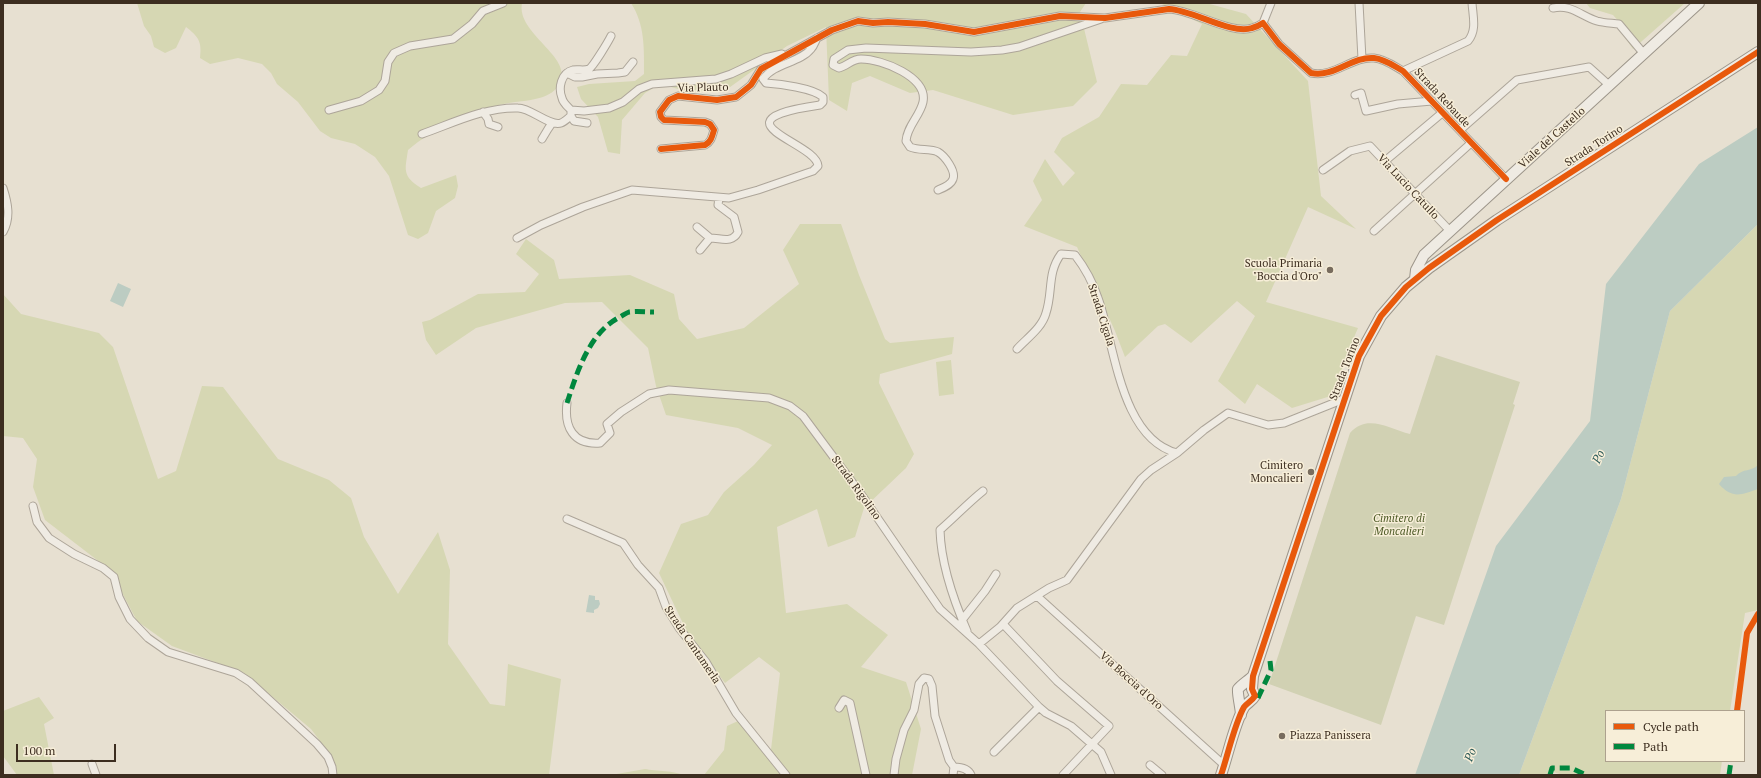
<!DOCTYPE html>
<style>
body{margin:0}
#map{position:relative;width:1761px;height:778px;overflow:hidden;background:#e7e0d1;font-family:"PT Serif",serif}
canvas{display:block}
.frame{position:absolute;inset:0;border:4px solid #3d2e20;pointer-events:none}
.legend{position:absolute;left:1605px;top:710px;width:140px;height:52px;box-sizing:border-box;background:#f7eed8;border:1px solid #ada18e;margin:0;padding:5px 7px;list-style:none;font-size:12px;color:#3d2e20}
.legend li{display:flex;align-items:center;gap:8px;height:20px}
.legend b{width:20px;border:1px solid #ada18e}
.scale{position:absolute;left:16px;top:744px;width:100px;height:18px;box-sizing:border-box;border:2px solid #3d2e20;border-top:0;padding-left:5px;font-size:12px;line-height:14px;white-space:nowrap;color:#3d2e20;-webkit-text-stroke:3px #f7eed8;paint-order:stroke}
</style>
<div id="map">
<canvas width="1761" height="778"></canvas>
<div class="frame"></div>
<ul class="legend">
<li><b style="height:5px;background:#e8590c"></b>Cycle path</li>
<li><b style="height:5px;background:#00873e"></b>Path</li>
</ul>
<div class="scale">100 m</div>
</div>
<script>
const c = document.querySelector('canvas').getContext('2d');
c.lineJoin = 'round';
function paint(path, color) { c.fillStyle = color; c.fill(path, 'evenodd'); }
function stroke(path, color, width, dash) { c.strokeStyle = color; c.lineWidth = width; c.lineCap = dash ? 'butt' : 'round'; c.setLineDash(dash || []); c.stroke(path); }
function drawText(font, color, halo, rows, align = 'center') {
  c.font = font + ' "PT Serif",serif'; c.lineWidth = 3; c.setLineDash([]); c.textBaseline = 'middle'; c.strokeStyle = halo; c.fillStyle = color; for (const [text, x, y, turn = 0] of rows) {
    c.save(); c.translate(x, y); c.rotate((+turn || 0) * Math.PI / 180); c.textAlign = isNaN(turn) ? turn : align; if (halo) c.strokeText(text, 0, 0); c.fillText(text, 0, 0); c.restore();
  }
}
const green = new Path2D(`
 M 137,3 L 522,3 C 516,34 573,56 560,83 C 552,99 531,100 515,102 C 482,106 433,128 408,150 C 405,170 402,176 421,188 L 456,175 L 458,186 L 455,198 L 436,211 L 428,233 L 418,239 L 408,235 L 389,176 L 375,157 L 355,144 L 331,138 L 320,131 L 298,102 L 277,84 L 271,73 L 262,64 L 238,58 L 210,64 L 200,58 C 202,42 199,37 186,27 L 176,48 L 165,53 L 154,47 L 151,36 L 144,26 Z
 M 631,3 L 1086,3 L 1080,12 L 1097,82 L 1073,106 L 1013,115 L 933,90 L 910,93 L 870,76 L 852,83 L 847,111 L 829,100 L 826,27 L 787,46 L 726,90 L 690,92 L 667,86 L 655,87 L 645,93 L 622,120 L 620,154 L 608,152 L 598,117 L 581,99 L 577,87 L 589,84 L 635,81 L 644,74 C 644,48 645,25 631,3 Z
 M 1160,3 L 1206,3 L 1246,14 L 1308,81 L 1321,196 L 1356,229 L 1308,207 L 1266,302 L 1358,328 L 1346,356 L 1334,395 L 1292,408 L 1257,384 L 1245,404 L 1218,381 L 1255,316 L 1237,301 L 1191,343 L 1165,324 L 1158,326 L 1125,357 L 1115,331 L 1077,247 L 1024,226 L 1042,200 L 1033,181 L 1045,159 L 1063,186 L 1075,173 L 1054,152 L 1062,138 L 1099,117 L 1121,84 L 1147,85 L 1171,55 L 1187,56 L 1202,24 Z
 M 1586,3 L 1685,3 L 1633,49 L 1624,36 L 1621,24 L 1613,15 L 1590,8 Z
 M 800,224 L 841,224 L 859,275 L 885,339 L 890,343 L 954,337 L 952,354 L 880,374 L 879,383 L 914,454 L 906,468 L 864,508 L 855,537 L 828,547 L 817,509 L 777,527 L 786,613 L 847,604 L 888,635 L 861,667 L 906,682 L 921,729 L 912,775 L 704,775 L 724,750 L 727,726 L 738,721 L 770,758 L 780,673 L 759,657 L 725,683 L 688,634 L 659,573 L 681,524 L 708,515 L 724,492 L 754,465 L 772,445 L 738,428 L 666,415 L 656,386 L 648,348 L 602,302 L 565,303 L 476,328 L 436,355 L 426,340 L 422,322 L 430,320 L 478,294 L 525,292 L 539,274 L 516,254 L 526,239 L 554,260 L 559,279 L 630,275 L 674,294 L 679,319 L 697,339 L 744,328 L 799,284 L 783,250 Z
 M 1758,224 L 1758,610 L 1745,613 L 1730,711 L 1606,711 L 1606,761 L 1722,761 L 1720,775 L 1563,775 L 1553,772 L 1552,775 L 1519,775 L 1621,499 L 1670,311 Z
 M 3,294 L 21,314 L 99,333 L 113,347 L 158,479 L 176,471 L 202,386 L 223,387 L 278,459 L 329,480 L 351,498 L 364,537 L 398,594 L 438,532 L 450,570 L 448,644 L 490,704 L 505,706 L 508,664 L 561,679 L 549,775 L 335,775 L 332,757 L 311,729 L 244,673 L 172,646 L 137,621 L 110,570 L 45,520 L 33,487 L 37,459 L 23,438 L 3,436 Z
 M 951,360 L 954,394 L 939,396 L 936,362 Z
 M 39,697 L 54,718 L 44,724 L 54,775 L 17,775 L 3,756 L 3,711 Z
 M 645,769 C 655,771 676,771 683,775 L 611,775 Z`);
const cemetery = new Path2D(`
 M 1436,355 L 1520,382 L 1513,404 L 1515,405 L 1444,625 L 1416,616 L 1381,725 L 1269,684 L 1350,433 C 1367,413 1390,429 1410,434 Z`);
const water = new Path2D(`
 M 1758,127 L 1758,224 L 1670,311 L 1621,499 L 1519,775 L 1415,775 L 1496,546 L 1590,421 L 1606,284 L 1699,164 Z
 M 118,283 L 131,289 L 123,307 L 110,301 Z
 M 1758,465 L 1758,489 C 1741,495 1732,499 1719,484 L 1724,477 L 1736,476 C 1743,468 1751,472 1758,465 Z
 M 589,595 L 595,596 L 595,600 L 599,600 L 600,604 L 598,608 L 594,610 L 594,613 L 586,612 Z`);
const street = new Path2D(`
 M 1359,3 L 1362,59
 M 1553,8 C 1571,4 1581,16 1597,21 C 1604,23 1611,23 1619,24 L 1644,54
 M 1263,23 L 1271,3
 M 1403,71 L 1468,41 C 1477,30 1473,17 1472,3
 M 567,73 L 575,77 L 582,77 L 597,74 L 618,73 L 625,72 L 633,62
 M 1355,95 L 1361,93 L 1366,111 L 1398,104 L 1432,101
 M 329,110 L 361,101 L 379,90 L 385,81 L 388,62 L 394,53 L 410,46 L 453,39 L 472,24 L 483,11 L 503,3
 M 571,110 C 568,107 563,103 562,98 C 558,88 561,73 573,70 C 578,69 584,71 589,69 C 593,67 608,42 611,36
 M 483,112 L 488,119 L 489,124 L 498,127
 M 571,116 L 574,121 L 587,123
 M 1460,130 L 1517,80 L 1589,67 L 1609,85
 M 422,134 C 453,123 485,107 518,108 C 531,108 550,127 561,123 C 564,122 568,118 571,116 L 571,110 L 584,111 L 609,108 L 623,102 L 639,89 L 652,84 L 716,79 L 731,74 L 765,58 L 782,54
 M 542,139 L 548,129 L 552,123
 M 661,149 L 705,145 C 711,142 712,137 714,130 L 710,124 L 705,122 L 664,120 L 661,117 L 660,112 L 669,100 L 678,96 L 717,100 L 736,97 L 751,85 L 761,69 L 832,30 L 858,21 L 873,23 L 888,22 L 925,24 L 974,32 L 1060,16 L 1105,18 L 1169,9 C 1193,10 1231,35 1252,28 C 1256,27 1260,25 1263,23 L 1279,44 L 1311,73 C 1334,78 1352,56 1374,58 C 1385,59 1394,66 1403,71 L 1506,179
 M 1385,161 L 1442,113
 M 1323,170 L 1350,151 L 1370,146 L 1450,231
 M 3,188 C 8,203 11,218 3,232
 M 938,190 C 943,188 951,185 953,179 C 956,171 945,156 938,152 C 930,148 919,151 910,147 L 906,141 C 907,126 920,116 923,102 C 928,77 882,59 861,59 C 852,59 847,66 839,68 L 833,65 L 834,59 L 848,50 L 866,48 L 971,52 L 1002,50 L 1019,47 L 1101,19
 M 697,227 L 710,238
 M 1374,231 L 1471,143
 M 517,238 L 541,225 L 583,207 L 632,190 L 729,198 L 758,190 L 813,171 L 818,166 C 817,142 708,121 820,105 L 823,102 L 823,97 C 813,88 780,84 766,83 L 763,79 C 774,63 800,63 811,49 C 814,46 815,42 817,38
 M 700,250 L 710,238 C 721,238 732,244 738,232 L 734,217 L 718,205 L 719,198
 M 1017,349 C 1027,338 1042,328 1046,313 C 1053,292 1047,273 1061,254 L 1075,255 C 1085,268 1093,283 1098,298 C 1115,345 1120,438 1177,453 L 1204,430 L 1228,413 L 1268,425 L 1284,423 L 1344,399
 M 567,403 C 564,427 573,445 600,443 L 610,433 L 607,424 L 621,412 L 649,394 L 669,390 L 769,398 L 790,406 L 803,416 L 861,494 L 940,609 L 979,644 L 1039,707 L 1046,713 L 1071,726 L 1101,752 L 1111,775
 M 33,506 L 37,522 L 49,538 L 74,554 L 103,568 L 114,577 L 119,597 L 130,619 L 148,638 L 168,652 L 236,673 L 250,682 L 317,744 L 328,757 L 332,767 L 333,775
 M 567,519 L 623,543 L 638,565 L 659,588 L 666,607 L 679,628 L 706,662 L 736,713 L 786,775
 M 1037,596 L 1224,765
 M 962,620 L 985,591 L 996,574
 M 1003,624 L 1057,681 L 1109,726 L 1063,775
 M 967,631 C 953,599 941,565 940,530 C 955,517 968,503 983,491
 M 979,644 L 1000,627 L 1017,608 L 1049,588 L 1067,580 L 1141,479 L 1151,470 L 1177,453
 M 839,708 L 844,700 L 850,703 L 866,775
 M 994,752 L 1039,707
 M 92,764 L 96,775
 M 1150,765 L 1162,775
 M 954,767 C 960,767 968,768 971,775
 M 894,775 L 896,759 L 904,730 L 914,710 L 919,684 L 924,678 L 929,679 L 932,686 L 935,716 L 949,760 L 954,767 L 953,775`);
const secondary = new Path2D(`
 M 1415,279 L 1416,270 L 1424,255 L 1699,3
 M 1241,715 C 1241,709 1237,693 1238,689 C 1241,685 1249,680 1253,676
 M 1221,775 C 1228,755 1234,725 1244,707 C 1247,703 1252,701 1255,696 L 1252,689 L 1253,676 L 1359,356 L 1381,316 L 1406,287 L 1429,268 L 1497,220 L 1758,52`);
const quiet = new Path2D(`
 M 567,403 C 577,372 589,334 618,318 C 622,316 626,313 629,312 C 637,311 646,312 654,312
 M 1258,698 L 1271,670 L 1270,661
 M 1550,775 L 1552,768 L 1571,768 L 1586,775
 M 1729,775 L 1731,761`);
const cycleway = new Path2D(`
 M 661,149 L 705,145 C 711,142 712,137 714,130 L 710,124 L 705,122 L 664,120 L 661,117 L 660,112 L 669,100 L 678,96 L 717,100 L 736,97 L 751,85 L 761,69 L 832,30 L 858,21 L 873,23 L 888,22 L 925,24 L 974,32 L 1060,16 L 1105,18 L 1169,9 C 1193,10 1231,35 1252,28 C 1256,27 1260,25 1263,23 L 1279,44 L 1311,73 C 1334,78 1352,56 1374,58 C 1385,59 1394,66 1403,71 L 1506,179
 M 1737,711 L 1747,633 L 1758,614
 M 1221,775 C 1228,755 1234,725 1244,707 C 1247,703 1252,701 1255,696 L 1252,689 L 1253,676 L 1359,356 L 1381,316 L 1406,287 L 1429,268 L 1497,220 L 1758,52`);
const markers = [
 [1330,270,4,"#786c5e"],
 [1311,472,4,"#786c5e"],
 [1282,736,4,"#786c5e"]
];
const streetNames = [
 ["Via Plauto",703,88,-1],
 ["Strada Rebaude",1442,98,47],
 ["Viale del Castello",1552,138,-42],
 ["Strada Torino",1594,146,-33],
 ["Via Lucio Catullo",1408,187,47],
 ["Strada Cigala",1101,315,72],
 ["Strada Torino",1345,369,-69],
 ["Strada Rigolino",856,488,54],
 ["Strada Cantamerla",692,645,56],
 ["Via Boccia d'Oro",1131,681,42]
];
const poiNames = [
 ["Scuola Primaria",1322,264],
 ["\"Boccia d'Oro\"",1322,277],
 ["Cimitero",1303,466],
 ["Moncalieri",1303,479],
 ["Piazza Panissera",1290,736,"left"]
];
const parkNames = [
 ["Cimitero di",1399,519],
 ["Moncalieri",1399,532]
];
const waterNames = [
 ["Po",1599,457,-65],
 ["Po",1471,755,-69]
];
paint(green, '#d6d7b3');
paint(cemetery, '#d1d1b3');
paint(water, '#bcccc2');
stroke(street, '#ada599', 9);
stroke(secondary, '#9c958a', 12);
stroke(street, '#efebe3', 7);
stroke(secondary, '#efebe3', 10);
stroke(quiet, '#00873e', 5, [10, 5]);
stroke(cycleway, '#e8590c', 6);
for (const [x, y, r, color] of markers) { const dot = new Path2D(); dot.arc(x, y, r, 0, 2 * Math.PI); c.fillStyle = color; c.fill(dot); stroke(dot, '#f7eed8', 1.5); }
drawText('11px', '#3d2e20', '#f7eed8', streetNames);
drawText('11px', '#3d2e20', '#f7eed8', poiNames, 'right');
drawText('italic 11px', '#4d5a26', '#f7eed8', parkNames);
drawText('italic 12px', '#2f5d5a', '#f7eed8', waterNames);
</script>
